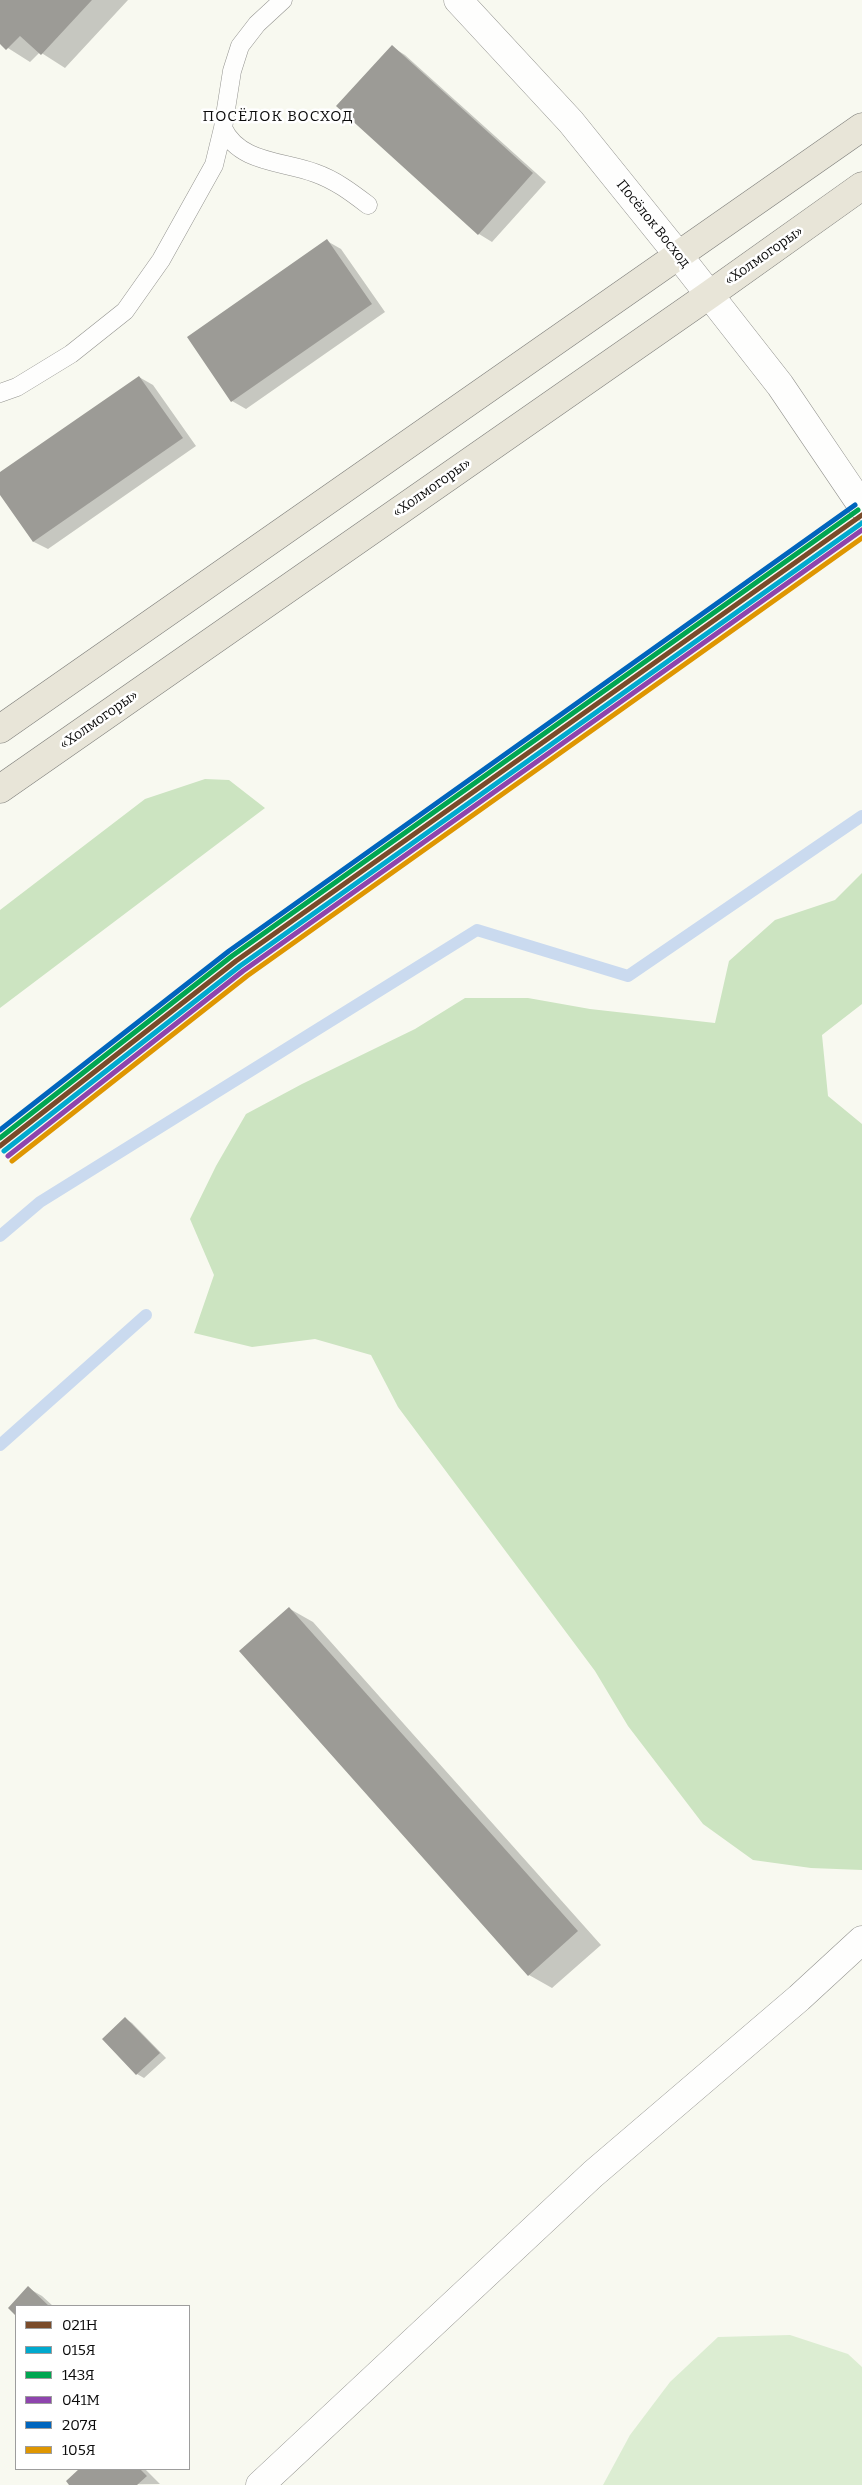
<!DOCTYPE html>
<meta charset="utf-8">
<style>
body{margin:0}
#map{position:relative;width:862px;height:2485px;overflow:hidden;background:#f8f9f0;font-family:Bitter,serif}
canvas{display:block}
.legend{position:absolute;left:15px;top:2305px;width:175px;height:165px;box-sizing:border-box;background:#fff;border:1px solid #9d9d9d;margin:0;padding:6px 9px;list-style:none;font-size:15px;color:#0b0b0b}
.legend li{display:flex;align-items:center;gap:10px;height:25px}
.legend b{width:25px;border:1px solid #9d9d9d}
</style>
<div id="map">
<canvas width="862" height="2485"></canvas>
<ul class="legend">
<li><b style="height:6px;background:#7a4b2a"></b>021Н</li>
<li><b style="height:6px;background:#00a9ce"></b>015Я</li>
<li><b style="height:6px;background:#00a651"></b>143Я</li>
<li><b style="height:6px;background:#8e44ad"></b>041М</li>
<li><b style="height:6px;background:#0065bd"></b>207Я</li>
<li><b style="height:6px;background:#df9601"></b>105Я</li>
</ul>
</div>
<script>
const c = document.querySelector('canvas').getContext('2d');
c.lineJoin = 'round';
function paint(path, color) { c.fillStyle = color; c.fill(path, 'evenodd'); }
function stroke(path, color, width, dash) { c.strokeStyle = color; c.lineWidth = width; c.lineCap = dash ? 'butt' : 'round'; c.setLineDash(dash || []); c.stroke(path); }
function drawText(font, color, halo, rows, align = 'center') {
  c.font = font + ' Bitter,serif'; c.lineWidth = 5; c.setLineDash([]); c.textBaseline = 'middle'; c.strokeStyle = halo; c.fillStyle = color; for (const [text, x, y, turn = 0] of rows) {
    c.save(); c.translate(x, y); c.rotate((+turn || 0) * Math.PI / 180); c.textAlign = isNaN(turn) ? turn : align; if (halo) c.strokeText(text, 0, 0); c.fillText(text, 0, 0); c.restore();
  }
}
const green = new Path2D(`
 M 790,2335 L 848,2354 L 862,2367 L 862,2485 L 603,2485 L 630,2435 L 670,2382 L 718,2337 Z`);
const forest = new Path2D(`
 M 205,779 L 229,780 L 265,808 L 0,1008 L 0,910 L 145,799 Z
 M 862,873 L 862,1004 L 822,1035 L 828,1096 L 862,1124 L 862,1870 L 811,1868 L 753,1860 L 703,1824 L 628,1726 L 595,1671 L 398,1407 L 371,1355 L 315,1339 L 252,1347 L 194,1333 L 214,1275 L 190,1219 L 216,1166 L 246,1114 L 302,1084 L 415,1029 L 465,998 L 528,998 L 590,1009 L 715,1023 L 729,961 L 775,920 L 835,900 Z`);
const shadow = new Path2D(`
 M 0,0 L 128,0 L 65,68 L 40,52 L 30,62 L 0,43 Z
 M 392,47 L 405,55 L 546,182 L 492,242 L 479,234 Z
 M 327,241 L 341,249 L 385,312 L 246,409 L 232,401 Z
 M 139,377 L 153,385 L 196,446 L 48,549 L 34,542 L 0,493 L 0,474 Z
 M 290,1609 L 313,1622 L 601,1945 L 552,1988 L 529,1975 Z
 M 126,2019 L 132,2023 L 166,2058 L 144,2078 L 137,2074 L 104,2039 Z
 M 28,2288 L 42,2296 L 53,2306 L 16,2306 L 16,2314 L 9,2308 Z
 M 81,2469 L 145,2469 L 160,2484 L 71,2485 L 68,2481 Z`);
const stream = new Path2D(`
 M 0,1236 L 40,1202 L 477,930 L 628,976 L 862,816
 M 0,1445 L 146,1315`);
const building = new Path2D(`
 M 0,0 L 92,0 L 41,55 L 20,36 L 6,50 L 0,44 Z
 M 392,45 L 533,173 L 478,235 L 336,106 Z
 M 327,239 L 372,304 L 231,402 L 187,337 Z
 M 139,376 L 183,438 L 33,542 L 0,495 L 0,472 Z
 M 289,1607 L 578,1931 L 528,1976 L 239,1651 Z
 M 125,2017 L 160,2053 L 136,2075 L 102,2039 Z
 M 28,2286 L 49,2306 L 16,2306 L 16,2316 L 8,2308 Z
 M 79,2469 L 140,2469 L 147,2476 L 137,2485 L 69,2485 L 66,2481 Z`);
const service = new Path2D(`
 M 223,128 C 239,163 283,161 315,173 C 335,180 351,192 368,205
 M 0,393 L 17,387 L 71,354 L 125,311 L 161,260 L 214,165 L 223,128 L 232,71 L 240,46 L 257,24 L 283,0`);
const minor = new Path2D(`
 M 458,0 L 571,122 L 679,256 L 780,385 L 862,506
 M 260,2485 L 593,2174 L 799,1998 L 862,1940`);
const trunk = new Path2D(`
 M 0,729 L 862,127
 M 0,789 L 709,295 L 862,186`);
const rail1 = new Path2D(`
 M 0,1146 L 236,961 L 862,515`);
const rail2 = new Path2D(`
 M 4,1151 L 240,966 L 862,523`);
const rail3 = new Path2D(`
 M 0,1138 L 232,956 L 858,510`);
const rail4 = new Path2D(`
 M 8,1156 L 243,971 L 862,530`);
const rail5 = new Path2D(`
 M 0,1130 L 229,951 L 855,505`);
const rail6 = new Path2D(`
 M 12,1161 L 247,976 L 862,538`);
const streetNames = [
 ["Посёлок Восход",653,224,51],
 ["«Холмогоры»",764,256,-35],
 ["«Холмогоры»",432,488,-35],
 ["«Холмогоры»",99,720,-35]
];
const neighbourhoodNames = [
 ["ПОСЁЛОК ВОСХОД",278,117]
];
paint(green, '#dcedd2');
paint(forest, '#cce4c1');
paint(shadow, '#0003');
stroke(stream, '#cadaef', 12);
paint(building, '#9c9b96');
stroke(service, '#92928e', 19);
stroke(minor, '#92928e', 29);
stroke(trunk, '#7f7f7b', 29);
stroke(service, '#fefefd', 18);
stroke(minor, '#fefefd', 28);
stroke(trunk, '#e8e5d8', 28);
stroke(rail1, '#7a4b2a', 5);
stroke(rail2, '#00a9ce', 5);
stroke(rail3, '#00a651', 5);
stroke(rail4, '#8e44ad', 5);
stroke(rail5, '#0065bd', 5);
stroke(rail6, '#df9601', 5);
drawText('14px', '#0b0b0b', '#fff', streetNames);
c.letterSpacing = '1px';
drawText('15px', '#0b0b0b', '#fff', neighbourhoodNames);
c.letterSpacing = '0px';
</script>
